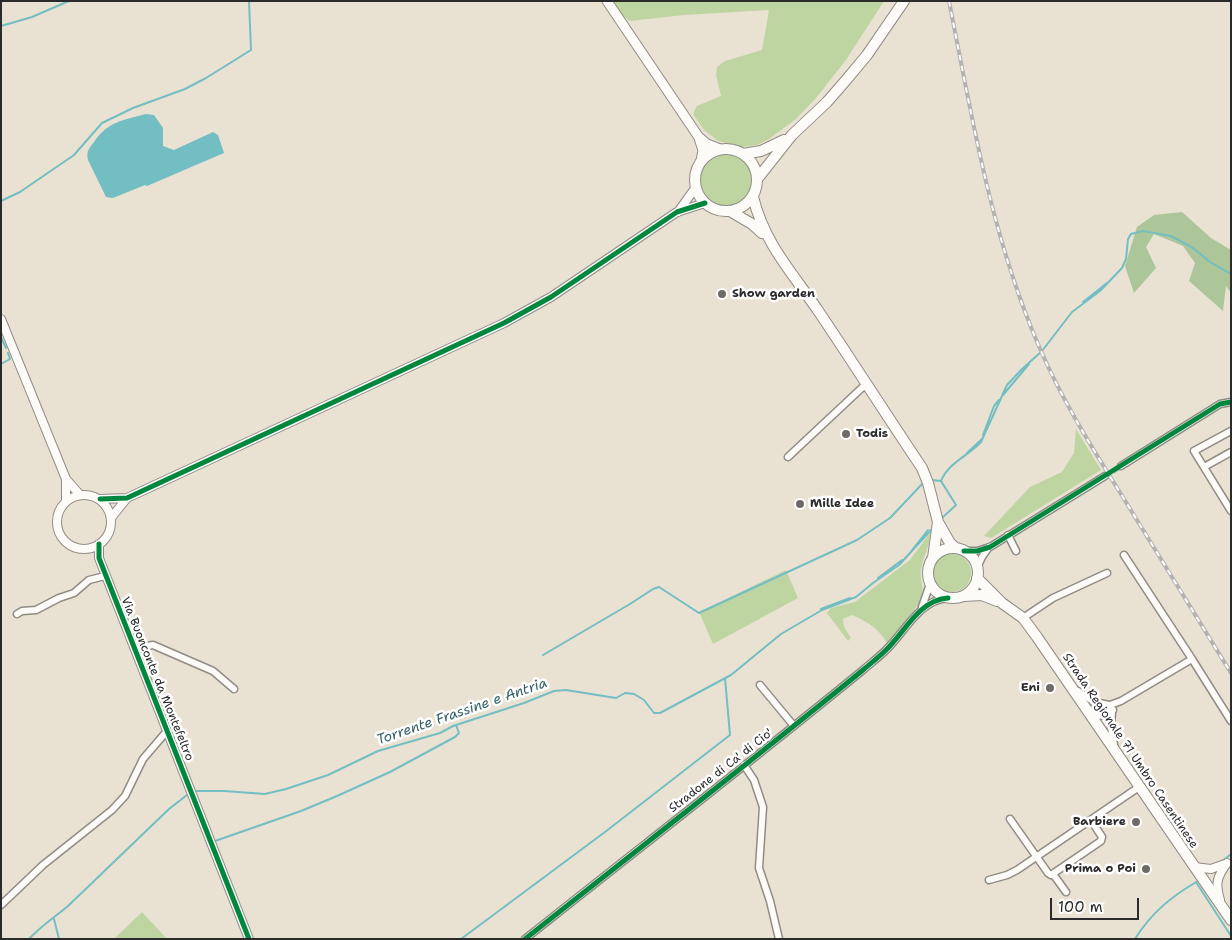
<!DOCTYPE html>
<style>
body{margin:0}
#map{position:relative;width:1232px;height:940px;overflow:hidden;background:#e9e2d3;font-family:"Shantell Sans",sans-serif}
canvas{display:block}
.frame{position:absolute;inset:0;border:2px solid #2b2b2b;pointer-events:none}
.scale{position:absolute;left:1050px;top:898px;width:89px;height:22px;box-sizing:border-box;border:2px solid #2b2b2b;border-top:0;padding-left:6px;font-size:15px;line-height:18px;white-space:nowrap;color:#2b2b2b;-webkit-text-stroke:4px #fff;paint-order:stroke}
</style>
<div id="map">
<canvas width="1232" height="940"></canvas>
<div class="frame"></div>
<div class="scale">100 m</div>
</div>
<script>
const c = document.querySelector('canvas').getContext('2d');
c.lineJoin = 'round';
function paint(path, color) { c.fillStyle = color; c.fill(path, 'evenodd'); }
function stroke(path, color, width, dash) { c.strokeStyle = color; c.lineWidth = width; c.lineCap = dash ? 'butt' : 'round'; c.setLineDash(dash || []); c.stroke(path); }
function drawText(font, color, halo, rows, align = 'center') {
  c.font = font + ' "Shantell Sans",sans-serif'; c.lineWidth = 5; c.setLineDash([]); c.textBaseline = 'middle'; c.strokeStyle = halo; c.fillStyle = color; for (const [text, x, y, turn = 0] of rows) {
    c.save(); c.translate(x, y); c.rotate((+turn || 0) * Math.PI / 180); c.textAlign = isNaN(turn) ? turn : align; if (halo) c.strokeText(text, 0, 0); c.fillText(text, 0, 0); c.restore();
  }
}
const green = new Path2D(`
 M 613,1 L 884,1 L 846,60 L 816,98 L 796,119 L 769,139 L 757,145 L 743,147 L 718,141 L 704,130 L 693,114 L 697,106 L 721,96 L 716,75 L 717,67 L 725,61 L 762,50 L 769,10 L 684,15 L 630,21 L 623,16 Z
 M699 180a27 27 0 1 1 54 0a27 27 0 1 1-54 0Z
 M 1076,429 L 1101,470 L 991,538 L 984,536 L 1030,487 L 1062,472 L 1074,453 Z
 M 930,533 C 930,547 923,556 921,569 C 919,583 927,588 919,604 L 887,643 C 878,628 868,622 852,615 L 843,619 L 844,627 L 851,638 L 848,641 L 827,613 L 831,608 L 855,602 L 910,560 Z
 M933 573a19 19 0 1 1 38 0a19 19 0 1 1-38 0Z
 M 786,570 L 798,598 L 713,644 L 699,612 Z
 M 142,912 L 167,939 L 114,939 Z`);
const forest = new Path2D(`
 M 1182,212 L 1211,238 L 1231,250 L 1231,293 L 1226,286 L 1223,311 L 1189,281 L 1195,263 L 1183,246 L 1154,234 L 1146,247 L 1156,268 L 1134,293 L 1125,266 L 1137,227 L 1154,215 Z`);
const water = new Path2D(`
 M 146,114 L 154,115 L 163,128 L 163,146 L 174,150 L 213,132 L 218,135 L 224,153 L 147,186 L 145,185 L 113,198 L 106,197 L 88,160 C 86,152 89,148 94,142 C 108,121 124,120 146,114 Z`);
const stream = new Path2D(`
 M 1,26 L 32,17 L 69,1
 M 1,201 L 20,192 L 74,155 L 102,123 L 133,108 L 185,89 L 206,78 L 251,50 L 249,1
 M 1083,302 L 1107,283
 M 1,337 L 6,348
 M 1,364 L 10,359 L 8,353
 M 1003,395 L 1029,364
 M 983,435 L 994,406 L 999,400
 M 967,453 L 982,439
 M 931,480 L 941,481
 M 941,481 L 956,505 L 942,518
 M 941,481 C 948,463 968,456 981,442 L 1007,385 L 1021,370 L 1042,351 L 1072,312 L 1100,291 L 1122,268 L 1126,259 L 1128,239 L 1131,234 L 1143,231 L 1171,236 L 1193,248 L 1210,262 L 1231,274
 M 912,550 L 928,530
 M 878,578 L 902,560
 M 821,609 L 850,598
 M 543,655 L 630,604 L 653,589 L 659,587 L 699,613 L 857,540 L 890,518 L 924,482
 M 195,791 L 224,791 L 265,794 L 286,789 L 328,775 L 378,751 L 440,733 L 453,726 L 524,703 L 554,691 L 566,690 L 616,698 L 625,693 L 634,694 L 644,700 L 654,713 L 660,713 L 731,675 L 781,634 L 822,610 L 856,597 L 873,583 L 899,565 L 932,529
 M 215,841 L 301,811 L 337,796 L 390,772 L 455,737 L 459,733 L 456,725
 M 1221,862 L 1231,854
 M 1196,882 L 1231,936
 M 54,919 L 59,939
 M 29,939 C 41,926 55,917 68,906 L 169,809 L 187,795
 M 461,939 L 605,832 L 730,735 L 725,678
 M 1135,939 C 1151,913 1172,896 1198,881`);
const minorTunnel = new Path2D(`
 M 1105,476 L 1121,466`);
const minor = new Path2D(`
 M 1231,431 L 1194,451 L 1231,511
 M 788,457 L 866,384
 M 1121,466 L 1220,404 L 1231,402
 M 1204,467 L 1231,452
 M 1008,535 L 1016,551
 M 964,551 L 977,551 L 990,547 L 1105,476
 M 1124,555 L 1192,659
 M 977,568 L 982,557 L 989,547
 M 922,607 L 930,584
 M 17,614 L 22,611 L 36,610 L 59,598 L 74,593 L 89,580 L 105,576
 M 1023,618 L 1053,598 L 1107,573
 M 134,648 L 153,645 L 213,671 L 234,689
 M 760,685 L 794,726
 M 1078,691 L 1094,702 L 1109,705
 M 1112,712 L 1111,727 L 1114,745
 M 1092,717 L 1102,708 L 1121,701 L 1192,659 L 1231,721
 M 1093,717 L 1107,714 L 1113,710
 M 744,765 L 754,780 L 763,807 L 759,868 L 770,901 L 779,939
 M 1010,819 L 1048,873 L 1051,875 L 1101,841 L 1102,837 L 1091,820
 M 1053,874 L 1066,892
 M 989,880 L 1007,875 L 1017,870 L 1139,787
 M 1,905 L 43,865 L 112,810 L 125,796 L 143,759 L 167,731
 M 525,939 C 638,849 752,761 863,670 C 871,663 879,657 886,650 C 905,632 919,600 948,598`);
const tertiary = new Path2D(`
 M 678,212 L 696,187
 M 1,319 L 66,479 L 80,495
 M 66,479 L 66,500
 M57 522a27 27 0 1 1 54 0a27 27 0 1 1-54 0Z
 M 100,499 L 127,498 L 504,323 L 551,297 L 677,212 L 705,203
 M 111,518 L 127,498
 M 99,544 L 99,558 L 249,939
 M 1194,867 L 1211,869 L 1225,864
 M 1220,900 C 1215,883 1217,877 1227,863`);
const secondary = new Path2D(`
 M 607,1 L 698,136 L 707,144 L 720,149
 M 699,138 L 703,150 L 701,161`);
const primary = new Path2D(`
 M695 180a31 31 0 1 1 62 0a31 31 0 1 1-62 0Z
 M 743,154 L 761,151 L 784,140
 M 758,178 L 792,135 L 827,102 L 847,79 L 867,55 L 904,1
 M 753,197 C 765,245 792,272 819,312 C 854,364 887,416 922,468 L 928,483 L 938,522 L 933,558
 M 730,211 L 752,224 L 762,233
 M 938,522 L 950,543 L 956,548
 M928 573a25 25 0 1 1 50 0a25 25 0 1 1-50 0Z
 M 977,578 L 1002,603 L 1023,618 L 1037,637 L 1231,920
 M 964,596 L 982,595 L 997,601`);
const rail = new Path2D(`
 M 949,1 C 972,117 991,235 1038,344 C 1061,399 1093,449 1124,499 C 1160,557 1195,615 1231,673`);
const cycleway = new Path2D(`
 M 100,499 L 127,498 L 504,323 L 551,297 L 677,212 L 705,203
 M 99,544 L 99,558 L 249,939
 M 964,551 L 977,551 L 990,547 L 1220,404 L 1231,402
 M 525,939 C 638,849 752,761 863,670 C 871,663 879,657 886,650 C 905,632 919,600 948,598`);
const markers = [
 [722,294,5,"#6e6b66"],
 [846,434,5,"#6e6b66"],
 [800,504,5,"#6e6b66"],
 [1050,688,5,"#6e6b66"],
 [1136,822,5,"#6e6b66"],
 [1146,869,5,"#6e6b66"]
];
const poiNames = [
 ["Show garden",732,294],
 ["Todis",856,434],
 ["Mille Idee",810,504],
 ["Eni",1040,688,"right"],
 ["Barbiere",1126,822,"right"],
 ["Prima o Poi",1136,869,"right"]
];
const streetNames = [
 ["Via Buonconte da Montefeltro",157,679,68],
 ["Strada Regionale 71 Umbro Casentinese",1130,751,56],
 ["Stradone di Ca' di Cio'",721,771,-38]
];
const waterNames = [
 ["Torrente Frassine e Antria",462,712,-19]
];
paint(green, '#bed5a2');
paint(forest, '#adc699');
paint(water, '#73bec3');
stroke(stream, '#73bec3', 2);
stroke(minorTunnel, '#c3bdb1', 6, [6, 3]);
stroke(minor, '#908c85', 9);
stroke(tertiary, '#908c85', 10);
stroke(secondary, '#908c85', 11);
stroke(primary, '#908c85', 12);
stroke(minor, '#fcfbf8', 6);
stroke(tertiary, '#fcfbf8', 8);
stroke(secondary, '#fcfbf8', 9);
stroke(primary, '#fcfbf8', 10);
stroke(rail, '#b3b2b0', 4);
stroke(rail, '#fff', 2, [5.5]);
stroke(cycleway, '#00873e', 5);
for (const [x, y, r, color] of markers) { const dot = new Path2D(); dot.arc(x, y, r, 0, 2 * Math.PI); c.fillStyle = color; c.fill(dot); stroke(dot, '#fff', 2); }
drawText('bold 12px', '#2b2b2b', '#fff', poiNames, 'left');
drawText('12px', '#2b2b2b', '#fff', streetNames);
drawText('italic 14px', '#336065', '#fff', waterNames);
</script>
